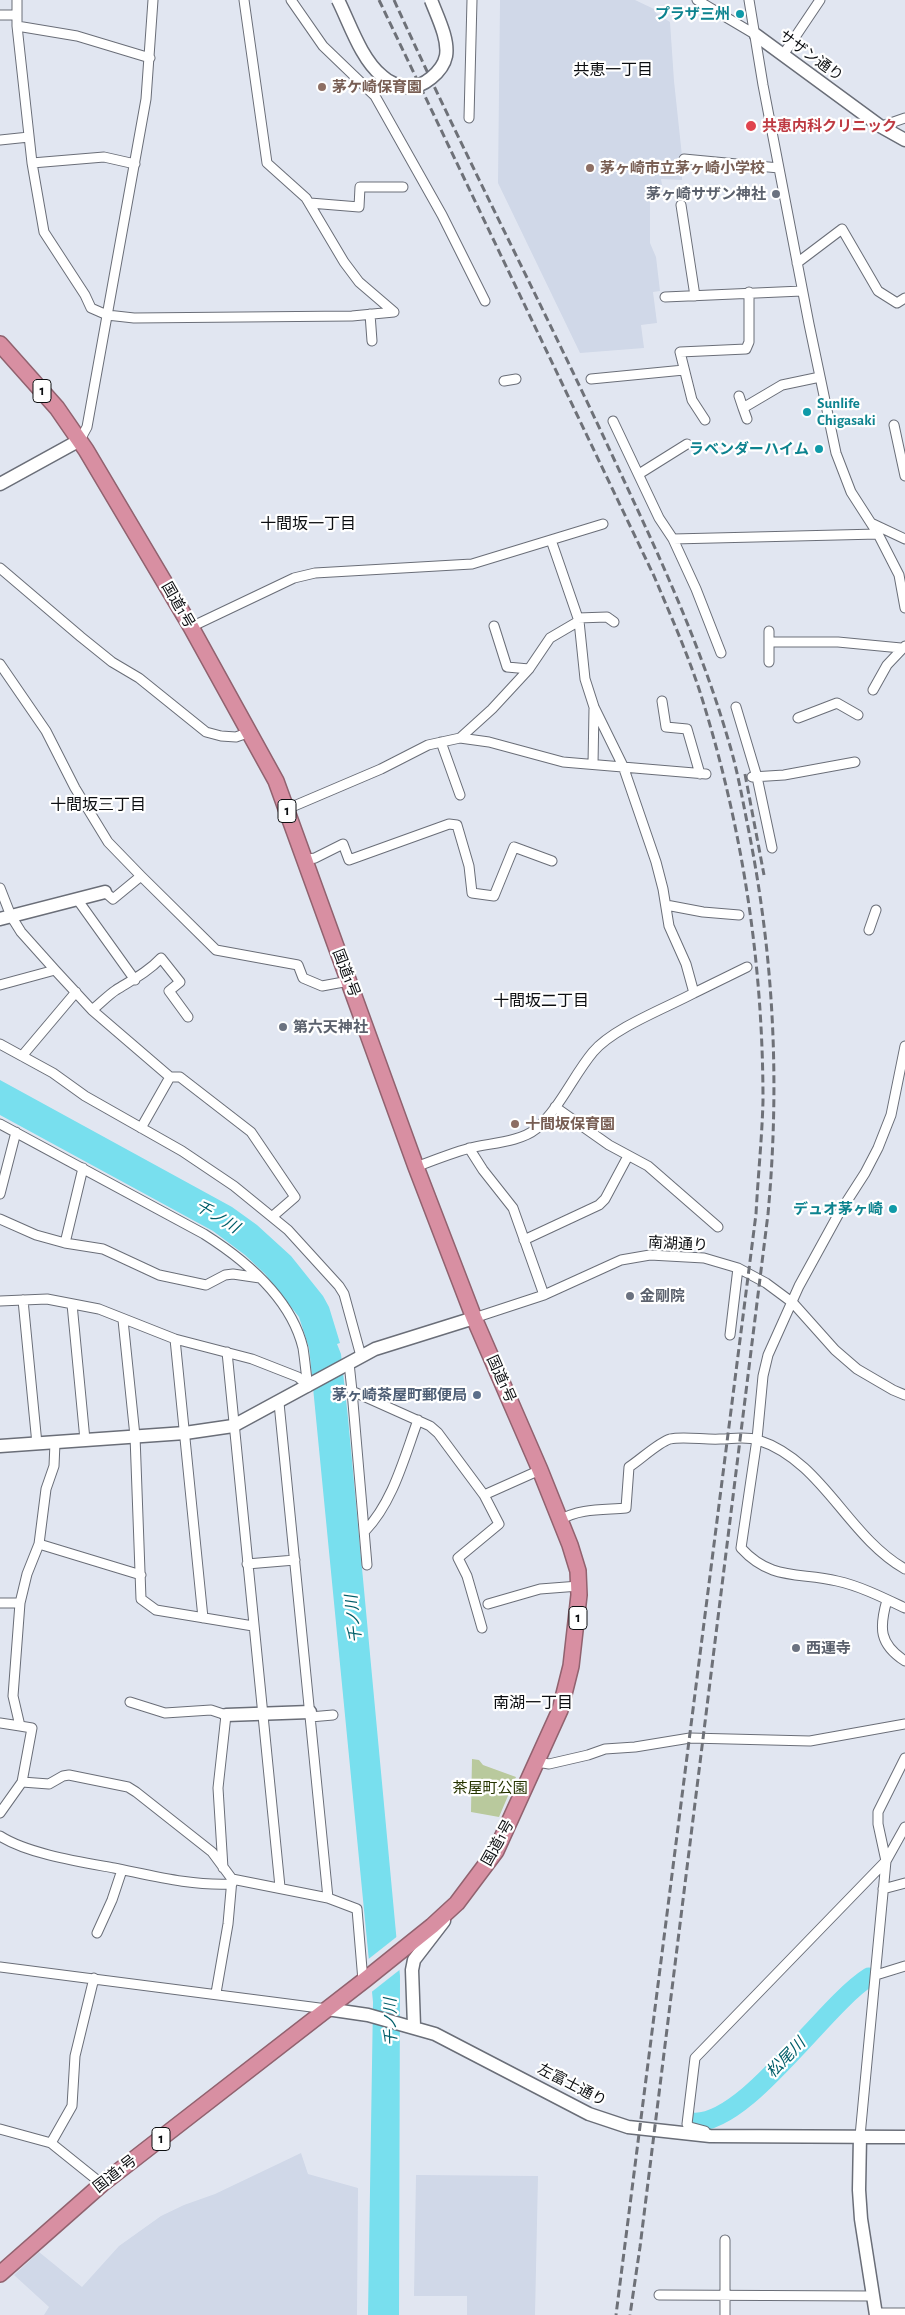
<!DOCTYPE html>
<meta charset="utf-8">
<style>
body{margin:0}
canvas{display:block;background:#e1e6f1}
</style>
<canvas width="905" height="2315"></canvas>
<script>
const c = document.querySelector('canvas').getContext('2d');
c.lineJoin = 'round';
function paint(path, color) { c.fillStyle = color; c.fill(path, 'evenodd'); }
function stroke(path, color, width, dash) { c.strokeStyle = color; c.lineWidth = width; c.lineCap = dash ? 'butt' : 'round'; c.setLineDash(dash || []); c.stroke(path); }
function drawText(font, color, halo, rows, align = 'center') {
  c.font = font + ' "Alegreya Sans","Noto Sans JP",sans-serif'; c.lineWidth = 4.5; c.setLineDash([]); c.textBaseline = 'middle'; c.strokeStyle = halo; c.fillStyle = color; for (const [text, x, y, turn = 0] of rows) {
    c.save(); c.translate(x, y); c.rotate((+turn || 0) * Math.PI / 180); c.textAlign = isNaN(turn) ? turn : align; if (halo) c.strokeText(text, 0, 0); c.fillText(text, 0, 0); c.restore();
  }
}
const built = new Path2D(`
 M 500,0 L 635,0 L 654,9 L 656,13 L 670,22 L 674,81 L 682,156 L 682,180 L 661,179 L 664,196 L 661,198 L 650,194 L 650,243 L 656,257 L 660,291 L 653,292 L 657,323 L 641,325 L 644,348 L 580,353 L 498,183 Z
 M 301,2153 L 308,2174 L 358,2188 L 357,2315 L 44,2315 L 49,2307 L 14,2275 L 39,2252 L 82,2287 L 119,2246 L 161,2216 L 184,2205 L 215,2194 Z
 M 416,2175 L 538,2176 L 535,2315 L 467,2315 L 467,2296 L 414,2296 Z`);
const green = new Path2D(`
 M 472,1759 L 479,1760 L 483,1765 L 516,1777 L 499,1817 L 471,1812 Z`);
const water = new Path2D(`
 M 0,1080 L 232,1207 L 257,1225 L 291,1256 L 323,1296 L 329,1307 L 340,1343 L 337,1344 L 341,1354 L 348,1418 L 400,1976 L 399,2315 L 368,2315 L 373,2002 L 311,1367 L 309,1348 L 299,1317 L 265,1274 L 245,1255 L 213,1231 L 0,1115 Z`);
const pier = new Path2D(`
 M 399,1935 L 402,1968 L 369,1994 L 366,1961 Z`);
const river = new Path2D(`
 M 692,2122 C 745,2127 823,2006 869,1977`);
const street = new Path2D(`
 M 17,0 L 17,26 L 32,163 L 44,232 L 85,295 L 91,308 L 107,315 L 134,318 L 352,316 L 394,312
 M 244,0 L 267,163 L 306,198 L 344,262 L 359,282 L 394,312
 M 291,0 L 323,46 L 375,96 L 442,215 L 485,301
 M 697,0 L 756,35
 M 749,0 L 763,85 L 809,324 L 836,453 L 851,492 L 878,534 L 899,575 L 905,608
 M 0,15 L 17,15
 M 17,26 L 77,36 L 150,58
 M 783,55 L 820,0
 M 469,118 L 472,0
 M 882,126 L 905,118
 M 0,140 L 29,137
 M 684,159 L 779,168
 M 32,163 L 104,157 L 135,164
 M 310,203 L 359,207 L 360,187 L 403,187
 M 681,205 L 695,296
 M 797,263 L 842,229 L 878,291 L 897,303 L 905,298
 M 665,297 L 802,291
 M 370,314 L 372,341
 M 591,379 L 684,370
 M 504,381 L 516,379
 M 739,396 L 743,408 L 782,385 L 820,377
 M 743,408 L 747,419
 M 705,420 L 692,400 L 680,352 L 746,349 L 749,342 L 749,292
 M 613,421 L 659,518 L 673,539 L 696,589 L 721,653
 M 894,425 L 905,476
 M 80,440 L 87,427 L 146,99 L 153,0
 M 639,474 L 687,444
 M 871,523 L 905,539
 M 673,539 L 878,534
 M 0,568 L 81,637 L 112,662 L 139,678 L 206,732 L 221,736 L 236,737 L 250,732
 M 578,618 L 607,617 L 614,622
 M 494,626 L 507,667 L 529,669
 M 191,627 L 294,578 L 315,573 L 472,564 L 603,524
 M 769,642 L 838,642 L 901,648
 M 769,662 L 769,631
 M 0,664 L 46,731 L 75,788 L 108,842 L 141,876 L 216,950 L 298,965 L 303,978 L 322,986 L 349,981
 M 873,690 L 887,665 L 905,646
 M 662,701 L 666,727 L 687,729 L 700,774
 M 736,707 L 757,777 L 772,848
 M 798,718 L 837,703 L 858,715
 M 460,738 L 492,709 L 529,669 L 550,638 L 579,621
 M 441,742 L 460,795
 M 593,764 L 594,709
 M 752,777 L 784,775 L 855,762
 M 287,809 L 381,769 L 428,745 L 460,738 L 489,742 L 563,762 L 706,774
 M 305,860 L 315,858 L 343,844 L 349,860 L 449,824 L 457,825 L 469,866 L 472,893 L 494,896 L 514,847 L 552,861
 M 0,888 L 11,916 L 21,932 L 55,970 L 92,1010 L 170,1077 L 180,1077 L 251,1132 L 295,1197 L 273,1216
 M 105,892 L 113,899 L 141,876
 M 77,899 L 135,980
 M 666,905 L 703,912 L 739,915
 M 869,930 L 876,910
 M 0,985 L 55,970
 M 694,993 L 747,967
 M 92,1010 C 100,1004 107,996 116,990 C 132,980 148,972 161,958 L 180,982 L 169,991 L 188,1017
 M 0,1044 L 53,1073 L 85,1096 L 182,1151 L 234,1186 L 288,1230 L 339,1286 L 344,1294 L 361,1356
 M 905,1046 L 891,1115 L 878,1148 L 865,1173 L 838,1215 L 799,1286 L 768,1355 L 763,1376 L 757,1439 L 741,1548 C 771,1581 799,1572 837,1581 C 860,1586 884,1598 905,1608
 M 22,1056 L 76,992
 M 555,1107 L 609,1145 L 648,1166 L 718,1227
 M 0,1124 L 204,1234 C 245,1260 291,1298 303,1348 C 305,1361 306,1374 308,1387
 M 141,1128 L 170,1077
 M 469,1148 L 483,1170 L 513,1208 L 544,1295
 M 416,1167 C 434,1160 452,1153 470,1148 C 490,1143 520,1142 536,1129 C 560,1108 573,1076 593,1052 C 613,1028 666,1008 694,993 L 686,964 L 669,926 L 663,889 L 656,862 L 623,766 L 594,707 L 585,679 L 579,621 L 551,540
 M 0,1194 L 16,1132
 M 0,1219 L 36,1235 L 65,1243 L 103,1249 L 159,1275 L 206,1285 L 225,1275 L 233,1274 L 260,1278
 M 524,1240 L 599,1205 L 605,1199 L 628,1156
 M 65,1243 L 83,1168
 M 23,1300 L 37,1444
 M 0,1301 L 47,1299 L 99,1309 L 175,1339 L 252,1359 L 298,1377 L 308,1386
 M 72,1304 L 85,1440
 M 474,1318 L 544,1295 L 621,1260 L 650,1255 L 704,1258 L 738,1268 L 766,1283 L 793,1303 L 835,1350 L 857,1369 L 893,1390 L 905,1395
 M 123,1320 L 135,1436 L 141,1599 L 156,1610 L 253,1626
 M 730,1335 L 738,1268
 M 175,1339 L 203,1618
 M 227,1352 L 280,1887
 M 349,1363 L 352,1391 L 430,1426 L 438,1433 L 484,1495 L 540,1470
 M 352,1391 L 367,1565
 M 279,1403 L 328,1898
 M 55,1443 L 54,1466 L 46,1489 L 39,1544 L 141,1575
 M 560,1520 C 579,1508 605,1510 626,1508 L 629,1467 C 640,1460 659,1442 670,1439 C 683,1436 706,1440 720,1439 C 732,1439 746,1436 758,1440 C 823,1461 847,1536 905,1569
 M 365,1531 C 393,1502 404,1458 418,1420
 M 247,1564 L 295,1560
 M 887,1600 C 879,1628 879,1644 905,1661
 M 0,1603 L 20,1603
 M 488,1604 L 540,1589 L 579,1586
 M 482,1628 L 467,1576 L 458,1558 L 499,1524 L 484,1495
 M 130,1702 L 165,1713 L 211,1710 L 226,1715 L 218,1788 L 223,1868
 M 310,1717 L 333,1715
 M 0,1723 L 20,1726
 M 537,1762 L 549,1764 L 588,1755 L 605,1749 L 635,1747 L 690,1738 L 810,1741 L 905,1724
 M 22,1782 L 49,1784 L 63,1776 L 69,1775 L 128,1787 L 136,1792 L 212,1852 L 232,1879 L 328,1898 L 357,1909 L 363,1981
 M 0,1813 L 22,1782 L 32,1728 L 20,1726 L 13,1696 L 20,1603 L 27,1574 L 39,1544
 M 0,1836 C 28,1854 81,1862 114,1868 C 154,1876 191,1886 232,1884
 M 883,1889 L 905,1883
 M 97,1933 L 112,1900 L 122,1870
 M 0,1967 L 327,2009
 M 876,1975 L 905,1966
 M 216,1993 L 228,1924 L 232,1879
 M 0,2129 L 51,2143 L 102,2184
 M 705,2131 L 690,2127 L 687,2124 L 695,2058 L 886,1861 L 905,1827
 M 860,2136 L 886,1861 L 878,1824 L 878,1812 L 905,1758
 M 51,2143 L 72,2106 L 75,2056 L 94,1978
 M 725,2240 L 725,2315
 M 659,2295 L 873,2296
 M 875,2313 L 905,2313`);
const secondary = new Path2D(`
 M 756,35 L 880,126 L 905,140
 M 0,484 L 80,440
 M 0,919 L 105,892
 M 0,1446 L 185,1433 L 233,1426 L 375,1349 L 474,1318
 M 226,1715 L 310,1712
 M 327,2009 L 368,2015 L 435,2034 L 589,2114 L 628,2127 L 710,2136 L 905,2137
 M 414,2026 L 412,1970 L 414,1960 L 444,1921
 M 860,2136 L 859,2190 L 861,2219 L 876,2315`);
const highway = new Path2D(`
 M 0,344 L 57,408 L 86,450 L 191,627 L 276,781 L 416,1167 L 474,1318 L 540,1470 L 570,1545 L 578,1571 L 579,1595 L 571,1666 L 560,1710 L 496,1851 L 457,1903 L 432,1926 L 366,1979 L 102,2184 L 0,2274`);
const rail = new Path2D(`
 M 379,0 L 654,576 C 670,614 687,652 700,692 C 742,825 763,961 763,1101 C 762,1138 758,1176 756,1214 L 616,2315
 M 394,0 C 464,154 542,304 613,457 C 656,549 699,640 728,739 C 737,768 742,797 748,827 C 774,957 780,1083 768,1214 L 640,2247 L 630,2315
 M 745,774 L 764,875`);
const secondaryBridge = new Path2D(`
 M 338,0 C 350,24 361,59 382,76 C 387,81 399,87 406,87 C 423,89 443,71 446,56 C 449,39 437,16 431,0`);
const markers = [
 [740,14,5,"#0f9aa8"],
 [322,87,5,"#8d6e63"],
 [751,126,6,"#e0444e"],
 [590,168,5,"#8d6e63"],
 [776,194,5,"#6b7280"],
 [807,412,5,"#0f9aa8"],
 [819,449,5,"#0f9aa8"],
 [283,1027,5,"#6b7280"],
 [515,1124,5,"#8d6e63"],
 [893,1209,5,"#0f9aa8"],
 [630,1296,5,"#6b7280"],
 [477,1395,5,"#5c6f8a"],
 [796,1648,5,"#6b7280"]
];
const shields = [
 [42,391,18],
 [287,811,18],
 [578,1618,18],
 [161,2139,18]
];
const shieldNames = [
 ["1",42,391],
 ["1",287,811],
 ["1",578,1618],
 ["1",161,2139]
];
const cultureNames = [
 ["プラザ三州",730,14],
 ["Sunlife",817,403,"left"],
 ["Chigasaki",817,420,"left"],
 ["ラベンダーハイム",809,449],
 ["デュオ茅ヶ崎",883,1209]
];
const streetNames = [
 ["サザン通り",811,56,36],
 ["国道1号",178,605,60],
 ["国道1号",346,973,69],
 ["南湖通り",678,1244,3],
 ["国道1号",501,1379,66],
 ["国道1号",498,1843,-61],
 ["左富士通り",572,2085,27],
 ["国道1号",115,2174,-38]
];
const educationNames = [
 ["茅ケ崎保育園",332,87],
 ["茅ヶ崎市立茅ヶ崎小学校",600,168],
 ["十間坂保育園",525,1124]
];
const healthNames = [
 ["共恵内科クリニック",762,126]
];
const worshipNames = [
 ["茅ヶ崎サザン神社",766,194,"right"],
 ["第六天神社",293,1027],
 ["金剛院",640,1296],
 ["西運寺",806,1648]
];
const serviceNames = [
 ["茅ヶ崎茶屋町郵便局",467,1395]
];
const parkNames = [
 ["茶屋町公園",490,1788]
];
const neighbourhoodNames = [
 ["共恵一丁目",613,70],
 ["十間坂一丁目",308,524],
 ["十間坂三丁目",98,805],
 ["十間坂二丁目",541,1001],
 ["南湖一丁目",533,1703]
];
const waterNames = [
 ["千ノ川",217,1217,31],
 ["千ノ川",354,1619,-96],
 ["千ノ川",391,2022,-91],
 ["松尾川",786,2058,-46]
];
paint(built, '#d0d8e8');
paint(green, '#b9c99d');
paint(water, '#78dfee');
paint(pier, '#e1e6f1');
stroke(river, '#78dfee', 19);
stroke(street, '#6a6e78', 11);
stroke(secondary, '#6a6e78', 15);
stroke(highway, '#91626f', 18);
stroke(street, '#fff', 9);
stroke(secondary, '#fff', 12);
stroke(highway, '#d88fa2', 15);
stroke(rail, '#6e7178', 3, [8, 4]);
stroke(secondaryBridge, '#6a6e78', 15, []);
stroke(secondaryBridge, '#fff', 12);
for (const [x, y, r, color] of markers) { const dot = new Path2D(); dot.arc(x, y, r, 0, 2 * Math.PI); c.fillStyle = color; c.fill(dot); stroke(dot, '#fff', 2); }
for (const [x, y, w] of shields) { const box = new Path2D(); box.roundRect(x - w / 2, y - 11.5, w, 23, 4); c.fillStyle = '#fff'; c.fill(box); stroke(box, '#0c0e11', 1); }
drawText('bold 14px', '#0c0e11', null, shieldNames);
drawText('bold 15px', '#0d838f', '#fff', cultureNames, 'right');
drawText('15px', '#0c0e11', '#fff', streetNames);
drawText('bold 15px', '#785e54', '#fff', educationNames, 'left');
drawText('bold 15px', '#be3a42', '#fff', healthNames, 'left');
drawText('bold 15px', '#5b616d', '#fff', worshipNames, 'left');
drawText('bold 15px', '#4e5e75', '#fff', serviceNames, 'right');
drawText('15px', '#263400', '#fff', parkNames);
drawText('16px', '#0c0e11', '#fff', neighbourhoodNames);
drawText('italic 16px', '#005e69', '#fff', waterNames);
</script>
